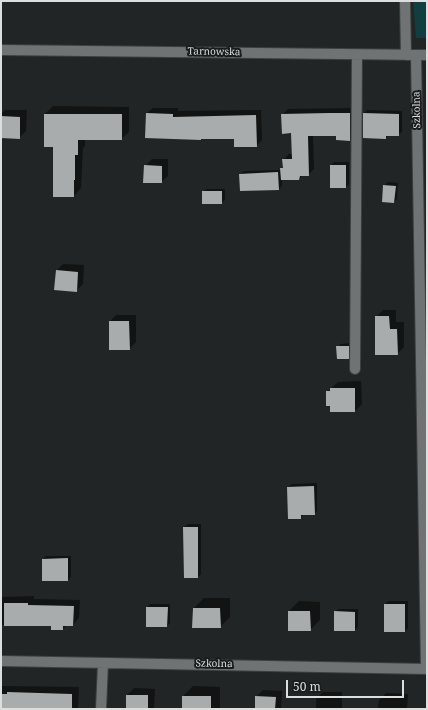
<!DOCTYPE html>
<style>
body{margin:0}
#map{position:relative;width:428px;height:710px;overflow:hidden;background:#222525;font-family:"Noto Serif",serif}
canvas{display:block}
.frame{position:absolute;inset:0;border:2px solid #dddfdf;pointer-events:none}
.scale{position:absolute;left:286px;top:680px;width:118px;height:18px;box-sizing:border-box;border:2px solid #dddfdf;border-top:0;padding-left:5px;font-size:12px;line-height:14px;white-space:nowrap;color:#dddfdf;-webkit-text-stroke:3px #191c1c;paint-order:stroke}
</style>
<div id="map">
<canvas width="428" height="710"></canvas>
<div class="frame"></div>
<div class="scale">50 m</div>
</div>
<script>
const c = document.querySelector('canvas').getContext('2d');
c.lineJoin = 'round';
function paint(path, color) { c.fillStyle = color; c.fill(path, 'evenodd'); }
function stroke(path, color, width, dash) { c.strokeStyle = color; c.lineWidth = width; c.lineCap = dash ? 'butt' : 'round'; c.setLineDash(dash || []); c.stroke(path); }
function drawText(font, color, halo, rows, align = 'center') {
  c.font = font + ' "Noto Serif",serif'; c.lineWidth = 4; c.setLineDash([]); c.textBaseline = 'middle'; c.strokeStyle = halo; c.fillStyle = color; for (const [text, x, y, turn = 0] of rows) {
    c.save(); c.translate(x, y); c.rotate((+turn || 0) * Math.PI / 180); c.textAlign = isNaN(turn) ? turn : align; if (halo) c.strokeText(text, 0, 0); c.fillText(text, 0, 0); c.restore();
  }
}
const green = new Path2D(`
 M 413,1 L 427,1 L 427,38 L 416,38 Z`);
const shadow = new Path2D(`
 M 53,106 L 129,107 L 129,132 L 121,139 L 85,139 L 85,146 L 83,148 L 81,188 L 74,196 L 54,146 L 45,114 Z
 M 153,108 L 178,108 L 178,111 L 261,110 L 262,140 L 256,146 L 235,138 L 147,113 Z
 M 355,108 L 355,134 L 350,140 L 337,135 L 313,135 L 314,169 L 308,175 L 303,175 L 299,179 L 282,179 L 282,186 L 279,189 L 240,174 L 244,171 L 281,170 L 284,166 L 284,159 L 289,154 L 293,154 L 292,132 L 282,115 L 288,109 Z
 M 5,110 L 27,110 L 26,131 L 19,138 L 1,137 L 1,114 Z
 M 367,110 L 402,111 L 402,132 L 398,135 L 388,135 L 386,138 L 364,113 Z
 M 152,159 L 168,159 L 168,176 L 161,182 L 145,166 Z
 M 334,162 L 349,162 L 349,184 L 346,187 L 331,165 Z
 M 388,182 L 398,183 L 397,199 L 394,202 L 384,186 Z
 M 206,189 L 225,189 L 225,200 L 221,203 L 203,192 Z
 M 63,264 L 84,265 L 83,284 L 76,291 L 57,270 Z
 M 383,310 L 396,310 L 396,322 L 404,322 L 404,347 L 397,354 L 376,317 Z
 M 116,315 L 136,315 L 136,342 L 129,349 L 110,321 Z
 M 351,343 L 351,355 L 348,358 L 337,347 L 341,344 Z
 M 361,381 L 362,404 L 355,411 L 327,392 L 338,382 Z
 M 317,483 L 317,511 L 314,514 L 303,515 L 300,518 L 288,487 L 292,484 Z
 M 188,524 L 201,524 L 201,574 L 198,577 L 184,527 Z
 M 46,556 L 71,556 L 71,577 L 68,580 L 43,559 Z
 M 34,596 L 34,599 L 80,600 L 79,618 L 73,625 L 67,625 L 63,629 L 52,625 L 1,625 L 1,597 Z
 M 204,598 L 230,598 L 230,617 L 220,627 L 194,608 Z
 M 299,601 L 320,602 L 320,620 L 310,630 L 289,611 Z
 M 388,601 L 408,601 L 408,628 L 405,631 L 385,604 Z
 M 150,604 L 170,604 L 170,623 L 167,626 L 147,608 Z
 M 338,609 L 358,609 L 358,627 L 355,630 L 335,612 Z
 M 1,686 L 79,687 L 78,709 L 1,709 Z
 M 193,686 L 220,687 L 220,708 L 219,709 L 183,709 L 183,696 Z
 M 134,688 L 155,689 L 154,709 L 127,709 L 127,695 Z
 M 263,690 L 282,691 L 281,709 L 256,709 L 256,697 Z
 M 323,692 L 342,692 L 342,709 L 316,709 L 316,699 Z
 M 386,693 L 408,694 L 407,709 L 378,709 L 379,700 Z`);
const building = new Path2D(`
 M 146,113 L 173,114 L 173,117 L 256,115 L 257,147 L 234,147 L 234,139 L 201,139 L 201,140 L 145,138 Z
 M 329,113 L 350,113 L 350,141 L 336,140 L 336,136 L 308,136 L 309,176 L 300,176 L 299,180 L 281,180 L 280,168 L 283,168 L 282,159 L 292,159 L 291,133 L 282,134 L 281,114 Z
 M 363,113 L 399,114 L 399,136 L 386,136 L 386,139 L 363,138 Z
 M 44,114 L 122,114 L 122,140 L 78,140 L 78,155 L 75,155 L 75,180 L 74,180 L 74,197 L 53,197 L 53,147 L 44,147 Z
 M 1,116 L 20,117 L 20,139 L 1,138 Z
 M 144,165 L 162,166 L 162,183 L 143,183 Z
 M 330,165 L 346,165 L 346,188 L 330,188 Z
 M 278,172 L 279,190 L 240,191 L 239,174 Z
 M 383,185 L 396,186 L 394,203 L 382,202 Z
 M 202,191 L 222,191 L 222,204 L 202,204 Z
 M 56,270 L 78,272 L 77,292 L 54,290 Z
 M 375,316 L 389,316 L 390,329 L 397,329 L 398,355 L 375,355 Z
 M 109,321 L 129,321 L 130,350 L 109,350 Z
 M 336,346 L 349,346 L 349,359 L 337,359 Z
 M 330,388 L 355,388 L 355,412 L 330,412 L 330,406 L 326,406 L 326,391 L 330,391 Z
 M 314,486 L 315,515 L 301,515 L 301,519 L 288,519 L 287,487 Z
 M 183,527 L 198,527 L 198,578 L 184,578 Z
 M 68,558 L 68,581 L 42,581 L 42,559 Z
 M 4,603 L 28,603 L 28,605 L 74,606 L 73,626 L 63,626 L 63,630 L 51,630 L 51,626 L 4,626 Z
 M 384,604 L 405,604 L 405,632 L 384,632 Z
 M 146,607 L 168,607 L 167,627 L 146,627 Z
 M 193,608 L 220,608 L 221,628 L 192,628 Z
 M 288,611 L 310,611 L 311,631 L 288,631 Z
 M 334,611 L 355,612 L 355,631 L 334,631 Z
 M 7,692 L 72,694 L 72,709 L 1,709 L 1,694 L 7,694 Z
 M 126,695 L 148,695 L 148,709 L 126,709 Z
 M 182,696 L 211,696 L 211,709 L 182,709 Z
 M 255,696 L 276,697 L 275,709 L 255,709 Z`);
const minor = new Path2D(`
 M 405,1 L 406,55
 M 1,50 L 427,55
 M 416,55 L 426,668
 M 355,369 L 357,55
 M 1,661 L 427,669
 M 101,709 L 103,663`);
const streetNames = [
 ["Tarnowska",214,52,1],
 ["Szkolna",417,110,-91],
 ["Szkolna",214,664,1]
];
paint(green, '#113e40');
paint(shadow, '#0007');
paint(building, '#a8acac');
stroke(minor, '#3e4040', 12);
stroke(minor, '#6f7373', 10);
drawText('10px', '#dddfdf', '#191c1c', streetNames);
</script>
